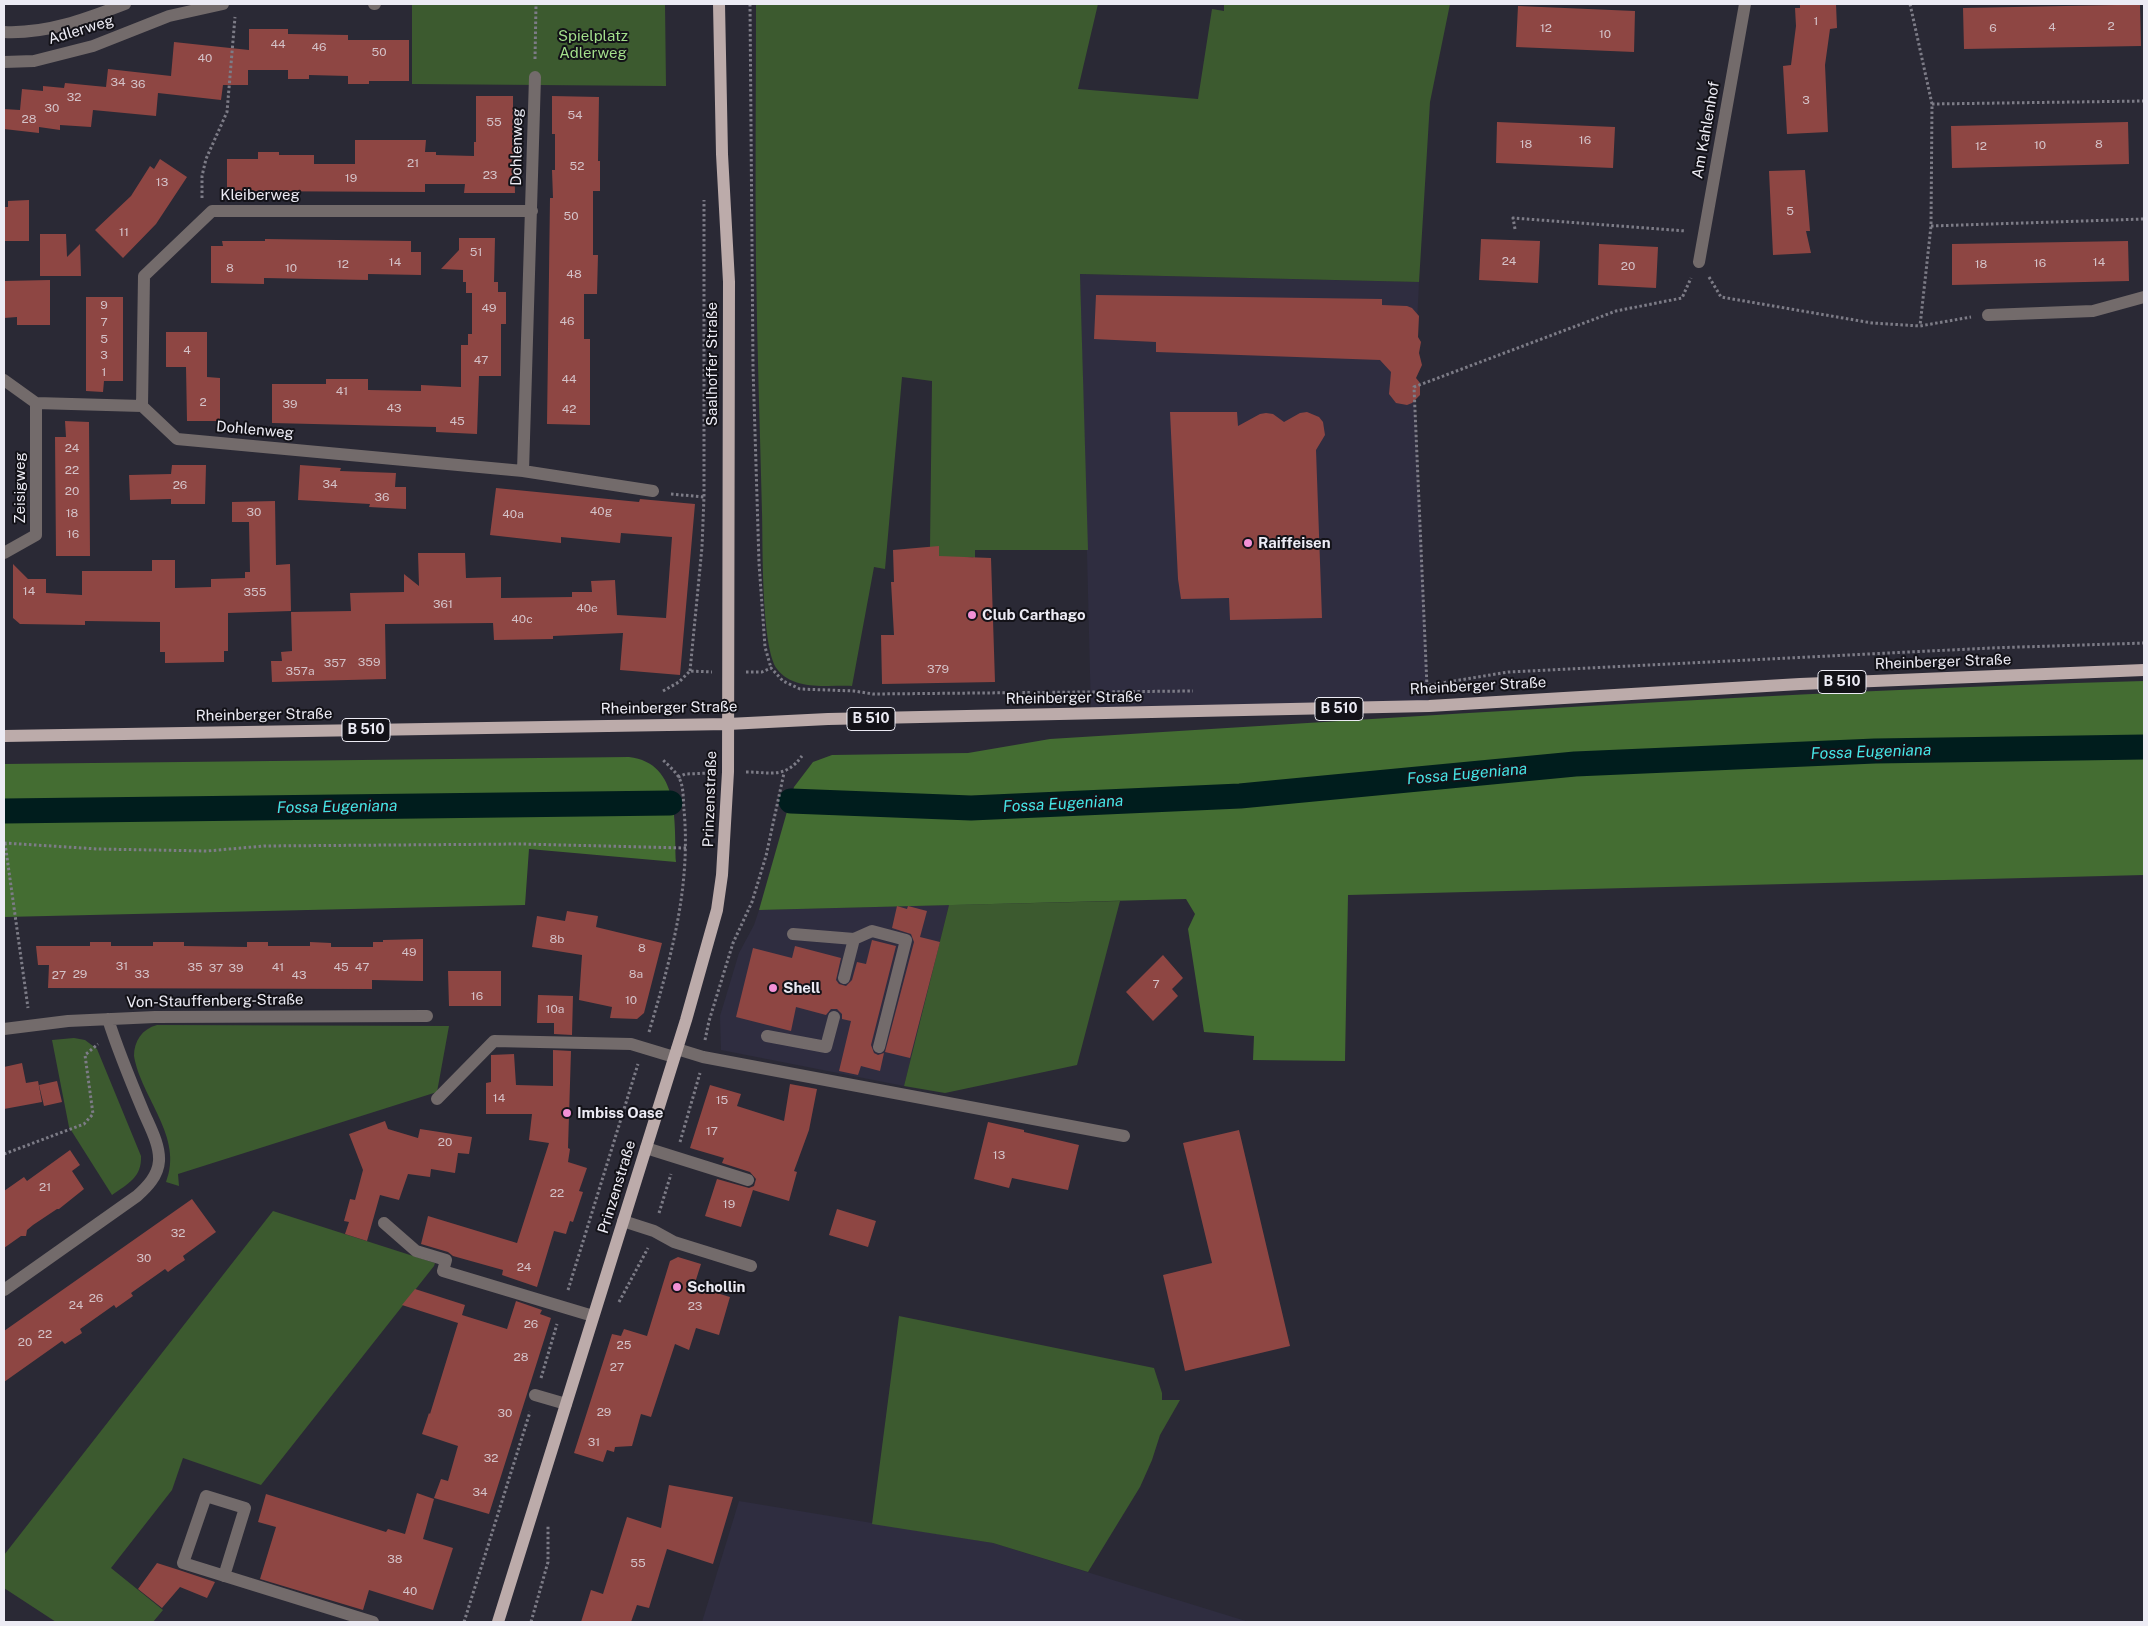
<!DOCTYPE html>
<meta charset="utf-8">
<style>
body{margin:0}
#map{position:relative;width:2148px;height:1626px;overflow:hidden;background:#2a2935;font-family:"Public Sans",sans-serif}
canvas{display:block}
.frame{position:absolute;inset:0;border:5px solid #ecebf4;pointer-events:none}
</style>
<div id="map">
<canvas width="2148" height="1626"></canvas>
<div class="frame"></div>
</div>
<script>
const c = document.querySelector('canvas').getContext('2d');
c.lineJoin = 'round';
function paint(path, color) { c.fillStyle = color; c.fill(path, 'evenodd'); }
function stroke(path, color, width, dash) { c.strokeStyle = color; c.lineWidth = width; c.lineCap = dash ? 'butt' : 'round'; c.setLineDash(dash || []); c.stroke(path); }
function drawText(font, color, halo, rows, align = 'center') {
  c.font = font + ' "Public Sans",sans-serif'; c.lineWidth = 4; c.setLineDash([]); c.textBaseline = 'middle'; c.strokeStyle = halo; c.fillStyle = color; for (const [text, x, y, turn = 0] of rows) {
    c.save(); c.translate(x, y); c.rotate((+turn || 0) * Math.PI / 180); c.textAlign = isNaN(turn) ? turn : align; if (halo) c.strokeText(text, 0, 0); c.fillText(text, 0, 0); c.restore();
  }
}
const built = new Path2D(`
 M 1080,274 L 1419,282 L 1414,387 L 1429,706 L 1091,713 Z
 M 949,905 L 904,1086 L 721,1050 L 720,1016 L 739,953 L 754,925 L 759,910 Z
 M 739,1501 L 993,1543 L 1249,1622 L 702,1622 Z`);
const green = new Path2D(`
 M 412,4 L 665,4 L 666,86 L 412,84 Z
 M 756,4 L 1098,4 L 1078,89 L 1198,99 L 1212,9 L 1224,11 L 1224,4 L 1450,4 L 1430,102 L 1419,282 L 1080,274 L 1088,550 L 975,550 L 975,560 L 973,557 L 970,557 L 939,560 L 939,547 L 930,547 L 932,381 L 902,377 L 885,569 L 874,567 L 852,686 C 829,685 793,691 777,669 C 761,647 763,544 762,513 C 760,430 757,347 756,264 C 755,177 756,90 756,4 Z
 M 1120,901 L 1077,1065 L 945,1093 L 904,1086 L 949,905 Z
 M 157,1025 L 449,1026 L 437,1092 L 178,1174 L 179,1186 L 166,1182 C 184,1137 141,1098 134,1056 C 134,1041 142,1029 157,1025 Z
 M 74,1038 L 85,1040 L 97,1049 L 141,1156 C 142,1177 128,1184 112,1195 L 69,1127 L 52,1040 Z
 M 273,1211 L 435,1263 L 434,1266 L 261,1485 L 183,1458 L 172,1490 L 111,1568 L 163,1610 L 153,1622 L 56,1622 L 4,1588 L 4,1555 Z
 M 899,1316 L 1154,1368 L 1162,1393 L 1162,1400 L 1180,1400 L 1160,1435 L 1152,1460 L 1140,1487 L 1088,1572 L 993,1543 L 872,1524 Z`);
const forest = new Path2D(`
 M 2144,681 L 2144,875 L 1348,895 L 1345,1061 L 1253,1060 L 1254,1036 L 1204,1032 L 1188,929 L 1195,914 L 1186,899 L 759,910 L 794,787 L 813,762 L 832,755 L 968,753 L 1050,739 C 1415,717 1779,691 2144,681 Z
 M 629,757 C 681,763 674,823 676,862 L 529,849 L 525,905 L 4,917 L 4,764 Z`);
const canal = new Path2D(`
 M 791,801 L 971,808 L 1240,796 L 1575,764 L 1875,751 L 2144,747
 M 4,811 L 670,803`);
const building = new Path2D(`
 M 1800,4 L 1836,4 L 1837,28 L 1830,29 L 1825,65 L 1828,132 L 1787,134 L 1783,66 L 1791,65 L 1796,26 L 1795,8 L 1800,8 Z
 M 2116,5 L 2140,5 L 2141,46 L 1964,49 L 1963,8 Z
 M 1518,6 L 1635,11 L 1634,52 L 1516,47 Z
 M 249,29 L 288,29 L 288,34 L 348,35 L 348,40 L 409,40 L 409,81 L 369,81 L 369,84 L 348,84 L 348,76 L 309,75 L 309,79 L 288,79 L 288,70 L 248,70 L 248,85 L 223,85 L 221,100 L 158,93 L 156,116 L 93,110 L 91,127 L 60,125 L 60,130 L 39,127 L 39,133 L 4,129 L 4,109 L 20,110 L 22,89 L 43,91 L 43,86 L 64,88 L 65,83 L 106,87 L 108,69 L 171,76 L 174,42 L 249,50 Z
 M 476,96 L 513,96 L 513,156 L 514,156 L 515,193 L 464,193 L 465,184 L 425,184 L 425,192 L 227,191 L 227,159 L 258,159 L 258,152 L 279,152 L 279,155 L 314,155 L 314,164 L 355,164 L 355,140 L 426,140 L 425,152 L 436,152 L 436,155 L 474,156 L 474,142 L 476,142 Z
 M 552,96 L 599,97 L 598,161 L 600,161 L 600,191 L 593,191 L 593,255 L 598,255 L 597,294 L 584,294 L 584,339 L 590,339 L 590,425 L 547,424 L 550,198 L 553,198 L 552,170 L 555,170 L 555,134 L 552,134 Z
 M 1497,122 L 1615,127 L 1613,168 L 1496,163 Z
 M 2128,122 L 2129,164 L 1952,168 L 1951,126 Z
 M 160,159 L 187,177 L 156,224 L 123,258 L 95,230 L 131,196 L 150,166 L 154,169 Z
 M 1805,170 L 1810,231 L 1806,231 L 1811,253 L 1773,255 L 1769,171 Z
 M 29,200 L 29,241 L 4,241 L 4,207 L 8,207 L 8,201 Z
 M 40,234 L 66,234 L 67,257 L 80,244 L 81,276 L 40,276 Z
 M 459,238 L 495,238 L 494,282 L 498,282 L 498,292 L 506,292 L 506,324 L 501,324 L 501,376 L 479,376 L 477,434 L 436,432 L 436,427 L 272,423 L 272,384 L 326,384 L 326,379 L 368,379 L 368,390 L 421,391 L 421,385 L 461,387 L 461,345 L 468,345 L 468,334 L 472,334 L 472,293 L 466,293 L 466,282 L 463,282 L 463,270 L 441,269 L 459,250 Z
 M 265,239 L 411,241 L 411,252 L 421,252 L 421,275 L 368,274 L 368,280 L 264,278 L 264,284 L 211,283 L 211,246 L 223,246 L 222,241 L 265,241 Z
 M 1481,239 L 1540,241 L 1538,283 L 1479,280 Z
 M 2128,241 L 2129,281 L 1952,285 L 1952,244 Z
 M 1599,244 L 1658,247 L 1656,288 L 1598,285 Z
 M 50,280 L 50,325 L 17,325 L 17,317 L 4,318 L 4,281 Z
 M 1096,295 L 1382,299 L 1382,305 L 1407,306 L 1412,308 L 1419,316 L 1418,337 L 1421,342 L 1419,353 L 1422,365 L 1416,378 L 1420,383 L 1420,395 L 1412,403 L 1407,405 L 1396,403 L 1389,394 L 1391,372 L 1380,360 L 1156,352 L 1156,342 L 1094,339 Z
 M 86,297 L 123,297 L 123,381 L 104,381 L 103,392 L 86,391 Z
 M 166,332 L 207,332 L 207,377 L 220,378 L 220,421 L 187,421 L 186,367 L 166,367 Z
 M 1170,412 L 1237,412 L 1238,426 L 1260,414 L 1266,413 L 1273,414 L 1284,422 L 1300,413 L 1307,412 L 1319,417 L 1323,422 L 1325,435 L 1316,450 L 1322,618 L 1230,620 L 1229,598 L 1181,599 L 1178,579 Z
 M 65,421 L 89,422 L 90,556 L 56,556 L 55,437 L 66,437 Z
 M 172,465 L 206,465 L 205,504 L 171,504 L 171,499 L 130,500 L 129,475 L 171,474 Z
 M 300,465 L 341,468 L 340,471 L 396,473 L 395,487 L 406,487 L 406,509 L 369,507 L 370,504 L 298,500 Z
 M 496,488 L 639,502 L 640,499 L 695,504 L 680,675 L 620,670 L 623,633 L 553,636 L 553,639 L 494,640 L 493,623 L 385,624 L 386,679 L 272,682 L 271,661 L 282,661 L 281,652 L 292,651 L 291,612 L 351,611 L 350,593 L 404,592 L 404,574 L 419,586 L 418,553 L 465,553 L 466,578 L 501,577 L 501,598 L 572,597 L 572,592 L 592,592 L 591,581 L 615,580 L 617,615 L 666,618 L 672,537 L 621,533 L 620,543 L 561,537 L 561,543 L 490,535 Z
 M 275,501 L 276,565 L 290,564 L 291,611 L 228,613 L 228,651 L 224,651 L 224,662 L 165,663 L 165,652 L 160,652 L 160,622 L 85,621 L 85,625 L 20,624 L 13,618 L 13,564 L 28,579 L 46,579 L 46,593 L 82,595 L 82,571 L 152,571 L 152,560 L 175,560 L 175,588 L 211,587 L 211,579 L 245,578 L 245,572 L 250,572 L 249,522 L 232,522 L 232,502 Z
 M 939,546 L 939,556 L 991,558 L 995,682 L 882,684 L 881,635 L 894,635 L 891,582 L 894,582 L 893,550 Z
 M 897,906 L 907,909 L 908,906 L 927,911 L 920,937 L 940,942 L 910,1058 L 885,1052 L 914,942 L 911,934 L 892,928 Z
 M 567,911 L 598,916 L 596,927 L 662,943 L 644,1013 L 637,1019 L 610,1018 L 612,1007 L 579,1000 L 582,955 L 532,947 L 537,916 L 565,921 Z
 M 423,939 L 423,981 L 372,980 L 372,989 L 48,988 L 49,965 L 38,965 L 36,946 L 90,946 L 90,942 L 111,942 L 111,946 L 153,946 L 153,942 L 184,942 L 184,946 L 247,947 L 247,942 L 268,942 L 268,946 L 310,946 L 310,942 L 331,943 L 331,947 L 373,947 L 373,942 L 383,942 L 383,940 Z
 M 872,940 L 896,946 L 871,1045 L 874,1053 L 878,1055 L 884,1053 L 880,1071 L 861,1066 L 858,1075 L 839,1071 L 851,1021 L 842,1019 L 842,1014 L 837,1009 L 831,1009 L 826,1015 L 796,1007 L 791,1031 L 736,1017 L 753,948 L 792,958 L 795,946 L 841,958 L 836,980 L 839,984 L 846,986 L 852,980 L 857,962 L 866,964 Z
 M 1163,955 L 1183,978 L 1172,989 L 1178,996 L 1153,1021 L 1126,992 Z
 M 448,971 L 501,971 L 501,1006 L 449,1006 Z
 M 538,995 L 573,996 L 572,1035 L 554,1034 L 554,1023 L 537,1023 Z
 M 553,1050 L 571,1051 L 568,1148 L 570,1149 L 568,1162 L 587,1168 L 579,1191 L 583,1192 L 573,1222 L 570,1221 L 566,1234 L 554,1231 L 537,1287 L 502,1275 L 503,1270 L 453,1256 L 448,1252 L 421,1244 L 428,1216 L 517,1243 L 549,1143 L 529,1140 L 532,1114 L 486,1114 L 486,1083 L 491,1082 L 491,1055 L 514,1054 L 516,1085 L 553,1086 Z
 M 22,1063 L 26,1083 L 38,1081 L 42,1102 L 4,1109 L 4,1067 Z
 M 57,1081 L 62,1102 L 44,1106 L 39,1085 Z
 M 790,1084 L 817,1089 L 809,1130 L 794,1171 L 797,1172 L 789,1201 L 753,1190 L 741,1227 L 705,1216 L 717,1179 L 749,1188 L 754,1186 L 756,1179 L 750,1172 L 722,1163 L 724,1158 L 690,1148 L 710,1085 L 741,1094 L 737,1106 L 784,1121 Z
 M 385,1121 L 388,1129 L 418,1138 L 420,1129 L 472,1137 L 469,1154 L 458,1153 L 455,1173 L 431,1169 L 430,1177 L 408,1174 L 399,1200 L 380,1195 L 367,1241 L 345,1234 L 349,1222 L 344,1221 L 350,1199 L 355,1200 L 363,1170 L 349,1134 Z
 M 988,1122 L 1024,1130 L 1024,1132 L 1079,1145 L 1068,1190 L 1012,1178 L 1009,1188 L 974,1179 Z
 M 1239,1130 L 1290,1346 L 1185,1371 L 1163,1275 L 1212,1263 L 1183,1143 Z
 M 70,1150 L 80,1165 L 72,1171 L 84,1189 L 59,1209 L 57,1209 L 33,1225 L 27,1230 L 26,1236 L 21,1236 L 4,1248 L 4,1191 L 24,1177 L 27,1181 Z
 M 192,1199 L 216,1232 L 183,1256 L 185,1260 L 176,1266 L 168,1272 L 165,1269 L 131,1293 L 133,1296 L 116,1308 L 114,1305 L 80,1329 L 82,1333 L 65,1344 L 62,1341 L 4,1382 L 4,1331 Z
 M 837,1209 L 876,1221 L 868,1247 L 829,1235 Z
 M 678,1257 L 701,1264 L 694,1286 L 730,1297 L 719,1335 L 696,1328 L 689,1350 L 675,1344 L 651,1417 L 641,1414 L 632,1446 L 615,1447 L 614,1452 L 607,1450 L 603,1462 L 574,1453 L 612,1334 L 621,1336 L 624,1329 L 647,1336 L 670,1261 Z
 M 415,1289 L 465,1305 L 462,1315 L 507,1329 L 516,1301 L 542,1310 L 540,1314 L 551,1318 L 489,1514 L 434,1498 L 441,1479 L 448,1481 L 458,1446 L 422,1434 L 429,1413 L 430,1414 L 458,1323 L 402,1305 Z
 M 669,1485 L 733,1497 L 713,1564 L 667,1549 L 649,1608 L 637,1605 L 631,1622 L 581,1622 L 591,1590 L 603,1594 L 627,1517 L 661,1528 Z
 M 417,1493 L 434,1499 L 423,1539 L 453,1548 L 433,1610 L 369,1590 L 363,1610 L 260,1579 L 276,1527 L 258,1522 L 266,1494 L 386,1532 L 388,1529 L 405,1534 Z
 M 157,1563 L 179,1570 L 215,1582 L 207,1598 L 180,1587 L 162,1608 L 138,1589 Z`);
const path = new Path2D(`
 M 750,4 L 753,367 L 759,563 L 765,647 L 771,668
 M 1910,4 L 1932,104 L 1931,226 L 1920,326
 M 535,59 L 536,4
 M 1932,104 L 2144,101
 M 202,198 L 202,176 L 206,159 L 227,112 L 235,17
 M 1931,226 L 2144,219
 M 1515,229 L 1513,218 L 1686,231
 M 1709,277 L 1721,297 L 1872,323 L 1920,326 L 1971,317
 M 671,494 L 704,497
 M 690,671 L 702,547 L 704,497 L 704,200
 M 746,672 L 762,672 L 771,668 L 783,681 L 800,689 L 854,691 L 873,694 L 1193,691
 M 1424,686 L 1508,672 L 1990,648 L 2144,643
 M 1427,687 L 1414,387 L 1616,311 L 1682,298 L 1691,278
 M 663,691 L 679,682 L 690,671 L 712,672
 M 746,772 C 771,772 785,779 802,756
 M 678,777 L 685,774 L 712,773
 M 4,843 L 98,849 L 207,851 L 264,846 L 522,844 L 686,848
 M 5,843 L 28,1008
 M 649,1032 C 671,958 691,887 684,810 C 683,799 684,785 678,776 C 674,770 667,764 662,759
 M 705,1040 L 709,1021 L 733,943 L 752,902 L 766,856 L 784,773
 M 680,1142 L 700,1073
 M 4,1154 L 84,1124 L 93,1114 L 85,1055 L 98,1044
 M 659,1213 L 671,1174
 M 568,1290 L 638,1064
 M 619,1302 L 648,1248
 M 541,1378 L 557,1324
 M 464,1622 L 530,1412
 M 531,1622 L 548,1562 L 548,1526`);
const minor = new Path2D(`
 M 374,4 L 375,4
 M 4,32 C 47,34 86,19 125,4
 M 4,62 L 34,61 L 93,46 L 169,16 L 223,4
 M 1699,262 L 1745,4
 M 1988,315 L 2093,311 L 2144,297
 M 4,380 L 36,403 L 142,406 L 177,439 L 523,471 L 535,77
 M 142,406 L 144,276 L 212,211 L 532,211
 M 523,471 L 653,491
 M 4,553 L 36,535 L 36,403
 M 793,934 L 854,939 L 872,931 L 906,940 L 879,1047
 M 844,978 L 854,939
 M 4,1029 L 68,1021 L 155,1017 L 427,1016
 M 767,1036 L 826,1047 L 834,1017
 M 677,1049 L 703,1057 L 1124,1136
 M 437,1099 L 494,1041 L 631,1044 L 674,1057
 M 646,1148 L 748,1180
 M 623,1221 L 654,1231 L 674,1242 L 751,1266
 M 384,1223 L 416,1251 L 446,1260 L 443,1271 L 593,1316
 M 4,1290 L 137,1196 C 147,1187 158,1176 159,1161 C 160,1145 150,1127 144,1113 C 131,1082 118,1051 108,1019
 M 535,1395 L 566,1404
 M 224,1576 L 245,1508 L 206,1496 L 183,1563 L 373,1622`);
const major = new Path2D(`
 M 4,736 L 728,724 L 828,719 L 1429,706 L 1800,684 L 2144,670
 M 498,1622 L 686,1020 L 717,910 L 722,875 L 728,772 L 729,282 L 722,154 L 719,4`);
const markers = [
 [1248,543,5,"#f391d6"],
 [972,615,5,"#f391d6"],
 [773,988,5,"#f391d6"],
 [567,1113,5,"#f391d6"],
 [677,1287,5,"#f391d6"]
];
const numberNames = [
 ["1",1816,21],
 ["2",2111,26],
 ["4",2052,27],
 ["12",1546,28],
 ["6",1993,28],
 ["10",1605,34],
 ["44",278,44],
 ["46",319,47],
 ["50",379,52],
 ["40",205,58],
 ["34",118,82],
 ["36",138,84],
 ["32",74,97],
 ["3",1806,100],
 ["30",52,108],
 ["54",575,115],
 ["28",29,119],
 ["55",494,122],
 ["16",1585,140],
 ["18",1526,144],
 ["8",2099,144],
 ["10",2040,145],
 ["12",1981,146],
 ["21",413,163],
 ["52",577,166],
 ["23",490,175],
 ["19",351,178],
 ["13",162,182],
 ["5",1790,211],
 ["50",571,216],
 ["11",124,232],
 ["51",476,252],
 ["24",1509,261],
 ["14",395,262],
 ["14",2099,262],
 ["16",2040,263],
 ["12",343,264],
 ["18",1981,264],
 ["20",1628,266],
 ["8",230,268],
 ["10",291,268],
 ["48",574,274],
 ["9",104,305],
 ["49",489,308],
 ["46",567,321],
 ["7",104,322],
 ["5",104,339],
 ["4",187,350],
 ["3",104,355],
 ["47",481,360],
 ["1",104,372],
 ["44",569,379],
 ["41",342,391],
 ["2",203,402],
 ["39",290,404],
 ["43",394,408],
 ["42",569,409],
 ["45",457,421],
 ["24",72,448],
 ["22",72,470],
 ["34",330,484],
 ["26",180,485],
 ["20",72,491],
 ["36",382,497],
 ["40g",601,511],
 ["30",254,512],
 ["18",72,513],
 ["40a",513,514],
 ["16",73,534],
 ["14",29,591],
 ["355",255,592],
 ["361",443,604],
 ["40e",587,608],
 ["40c",522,619],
 ["359",369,662],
 ["357",335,663],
 ["379",938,669],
 ["357a",300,671],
 ["8b",557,939],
 ["8",642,948],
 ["49",409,952],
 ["31",122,966],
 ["35",195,967],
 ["41",278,967],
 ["45",341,967],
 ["47",362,967],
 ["37",216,968],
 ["39",236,968],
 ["29",80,974],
 ["33",142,974],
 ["8a",636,974],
 ["27",59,975],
 ["43",299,975],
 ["7",1156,984],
 ["16",477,996],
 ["10",631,1000],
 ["10a",555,1009],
 ["14",499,1098],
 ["15",722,1100],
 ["17",712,1131],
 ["20",445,1142],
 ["13",999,1155],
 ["21",45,1187],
 ["22",557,1193],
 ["19",729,1204],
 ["32",178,1233],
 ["30",144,1258],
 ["24",524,1267],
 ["26",96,1298],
 ["24",76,1305],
 ["23",695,1306],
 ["26",531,1324],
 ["22",45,1334],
 ["20",25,1342],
 ["25",624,1345],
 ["28",521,1357],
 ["27",617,1367],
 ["29",604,1412],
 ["30",505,1413],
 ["31",594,1442],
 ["32",491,1458],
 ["34",480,1492],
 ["38",395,1559],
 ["55",638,1563],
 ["40",410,1591]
];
const shields = [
 [1842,682,48],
 [1339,709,48],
 [871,719,48],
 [366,730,48]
];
const shieldNames = [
 ["B 510",1842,682],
 ["B 510",1339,709],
 ["B 510",871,719],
 ["B 510",366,730]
];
const streetNames = [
 ["Adlerweg",81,30,-17],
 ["Am Kahlenhof",1706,130,-80],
 ["Dohlenweg",517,147,-89],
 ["Kleiberweg",260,195],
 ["Saalhoffer Straße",712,364,-90],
 ["Dohlenweg",255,430,5],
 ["Zeisigweg",20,488,-90],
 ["Rheinberger Straße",1943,662,-2],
 ["Rheinberger Straße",1478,686,-3],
 ["Rheinberger Straße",1074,698,-1],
 ["Rheinberger Straße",669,708,-1],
 ["Rheinberger Straße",264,715,-1],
 ["Prinzenstraße",710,799,-88],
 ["Von-Stauffenberg-Straße",215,1001,-1],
 ["Prinzenstraße",617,1187,-73]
];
const parkNames = [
 ["Spielplatz",593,36],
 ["Adlerweg",593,53]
];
const poiNames = [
 ["Raiffeisen",1258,543],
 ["Club Carthago",982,615],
 ["Shell",783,988],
 ["Imbiss Oase",577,1113],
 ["Schollin",687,1287]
];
const waterNames = [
 ["Fossa Eugeniana",1871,752,-2],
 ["Fossa Eugeniana",1467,774,-5],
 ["Fossa Eugeniana",1063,804,-3],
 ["Fossa Eugeniana",337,807,-1]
];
paint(built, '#2f2d40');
paint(green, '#3c5a2f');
paint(forest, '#446d32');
stroke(canal, '#001d1d', 25);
paint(building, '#8e4643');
stroke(path, '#7d7c87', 3, [2.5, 2.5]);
stroke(minor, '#736b6b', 12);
stroke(major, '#bcabaa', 12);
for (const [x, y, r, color] of markers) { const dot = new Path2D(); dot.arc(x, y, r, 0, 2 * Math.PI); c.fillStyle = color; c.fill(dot); stroke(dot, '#131218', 2); }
drawText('12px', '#d4c2c8', null, numberNames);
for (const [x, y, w] of shields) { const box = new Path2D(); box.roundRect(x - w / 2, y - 11.5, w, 23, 4); c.fillStyle = '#131218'; c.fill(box); stroke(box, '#ecebf4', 1); }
drawText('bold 14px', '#ecebf4', null, shieldNames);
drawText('15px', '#ecebf4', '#131218', streetNames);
drawText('15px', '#a3df8b', '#131218', parkNames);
drawText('bold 15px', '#ecebf4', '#131218', poiNames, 'left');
drawText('italic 16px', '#45e4e5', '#131218', waterNames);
</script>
